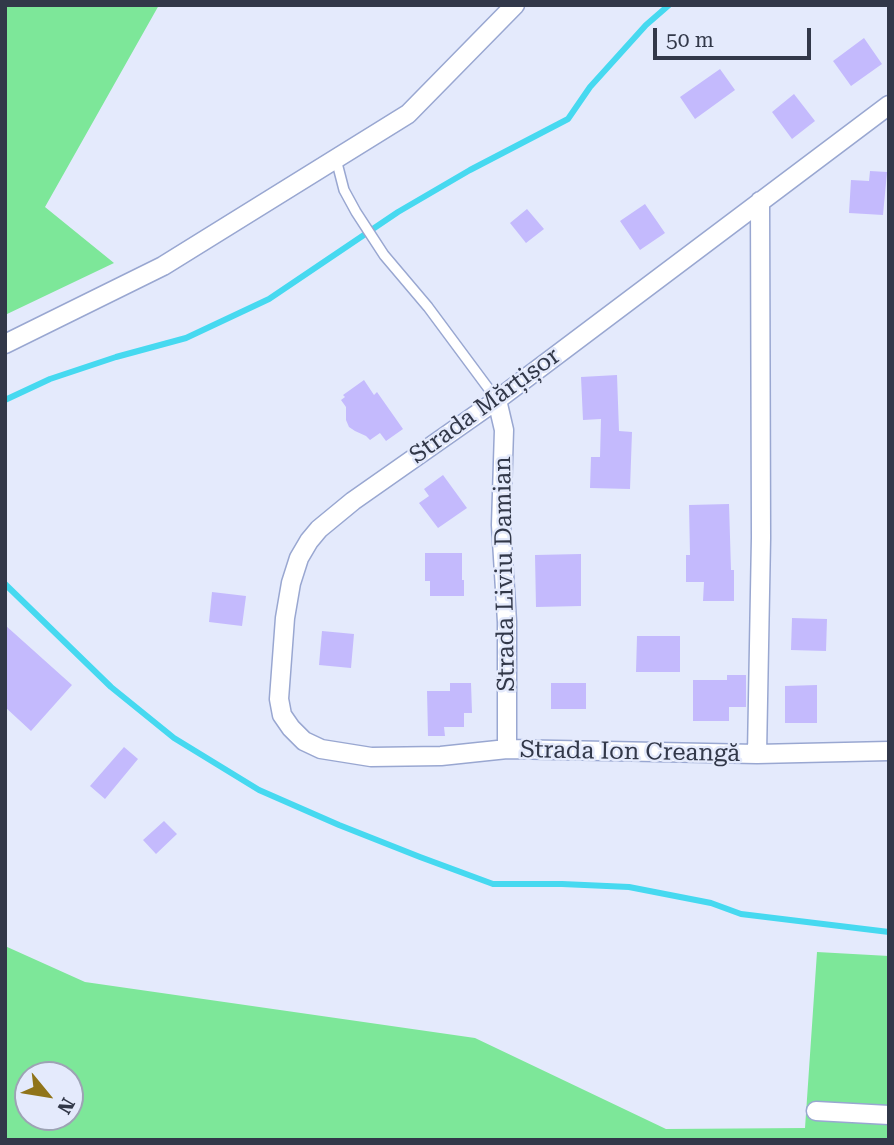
<!DOCTYPE html>
<meta charset="utf-8">
<style>
body{margin:0}
#map{position:relative;width:894px;height:1145px;overflow:hidden;background:#e4eafc;font-family:"Roboto Serif",serif}
canvas{display:block}
.frame{position:absolute;inset:0;border:7px solid #323849;pointer-events:none}
.north{position:absolute;left:14px;top:1061px;width:70px;height:70px;box-sizing:border-box;background:#e4eafc;border:2px solid #9da3b4;border-radius:50%;rotate:120deg;font-size:19px;font-weight:700;line-height:28px;text-align:center;color:#323849}
.north::after{content:'';display:block;margin:auto;width:24px;height:32px;background:#90741a;clip-path:polygon(50% 0,100% 100%,50% 72%,0 100%)}
.scale{position:absolute;left:653px;top:28px;width:158px;height:32px;box-sizing:border-box;border:4px solid #323849;border-top:0;padding-left:9px;font-size:21px;line-height:24px;white-space:nowrap;color:#323849;-webkit-text-stroke:5px #e4eafc;paint-order:stroke}
</style>
<div id="map">
<canvas width="894" height="1145"></canvas>
<div class="frame"></div>
<div class="north">N</div>
<div class="scale">50 m</div>
</div>
<script>
const c = document.querySelector('canvas').getContext('2d');
c.lineJoin = 'round';
function paint(path, color) { c.fillStyle = color; c.fill(path, 'evenodd'); }
function stroke(path, color, width, dash) { c.strokeStyle = color; c.lineWidth = width; c.lineCap = dash ? 'butt' : 'round'; c.setLineDash(dash || []); c.stroke(path); }
function drawText(font, color, halo, rows, align = 'center') {
  c.font = font + ' "Roboto Serif",serif'; c.lineWidth = 5; c.setLineDash([]); c.textBaseline = 'middle'; c.strokeStyle = halo; c.fillStyle = color; for (const [text, x, y, turn = 0] of rows) {
    c.save(); c.translate(x, y); c.rotate((+turn || 0) * Math.PI / 180); c.textAlign = isNaN(turn) ? turn : align; if (halo) c.strokeText(text, 0, 0); c.fillText(text, 0, 0); c.restore();
  }
}
const green = new Path2D(`
 M 5,5 L 159,5 L 45,207 L 114,263 L 5,315 Z
 M 5,946 L 85,982 L 475,1038 L 666,1129 L 805,1128 L 817,952 L 889,956 L 889,1140 L 5,1140 ZM 28,1075 L 70,1075 L 70,1117 L 28,1117 Z`);
const stream = new Path2D(`
 M 5,400 L 50,379 L 116,357 L 186,338 L 269,299 L 398,212 L 470,170 L 568,119 L 590,87 L 646,25 L 669,5
 M 5,584 L 111,687 L 174,738 L 259,790 L 339,825 L 420,857 L 493,884 L 562,884 L 629,887 L 711,903 L 741,914 L 889,932`);
const building = new Path2D(`
 M 864,38 L 882,64 L 851,86 L 833,61 Z
 M 720,69 L 735,90 L 695,119 L 680,97 Z
 M 794,94 L 815,121 L 792,139 L 772,112 Z
 M 870,171 L 887,172 L 883,215 L 849,213 L 851,180 L 869,181 Z
 M 645,204 L 665,233 L 640,250 L 620,221 Z
 M 527,209 L 544,229 L 526,243 L 510,223 Z
 M 617,375 L 619,431 L 632,432 L 630,489 L 590,488 L 591,457 L 600,457 L 601,419 L 583,420 L 581,377 Z
 M 364,380 L 374,395 L 377,392 L 403,429 L 386,441 L 380,433 L 370,440 L 366,436 L 355,431 L 349,427 L 346,420 L 346,407 L 341,400 L 345,397 L 343,395 Z
 M 443,475 L 467,508 L 438,528 L 419,503 L 429,496 L 424,489 Z
 M 729,504 L 731,570 L 734,570 L 734,601 L 703,601 L 704,582 L 686,582 L 686,555 L 690,555 L 689,505 Z
 M 425,553 L 462,553 L 462,580 L 464,580 L 464,596 L 430,596 L 430,581 L 425,581 Z
 M 581,554 L 581,606 L 536,607 L 535,555 Z
 M 212,592 L 246,596 L 242,626 L 209,622 Z
 M 792,618 L 827,619 L 826,651 L 791,650 Z
 M 5,625 L 72,685 L 31,731 L 5,707 Z
 M 322,631 L 354,634 L 351,668 L 319,665 Z
 M 637,636 L 680,636 L 680,672 L 636,672 Z
 M 727,675 L 746,675 L 746,707 L 729,707 L 729,721 L 693,721 L 693,680 L 727,680 Z
 M 450,683 L 471,683 L 472,713 L 464,713 L 464,727 L 444,727 L 445,736 L 428,736 L 427,691 L 450,691 Z
 M 551,683 L 586,683 L 586,709 L 551,709 Z
 M 817,685 L 817,723 L 785,723 L 785,686 Z
 M 124,747 L 138,759 L 105,799 L 90,786 Z
 M 164,821 L 177,834 L 156,854 L 143,840 Z`);
const lane = new Path2D(`
 M 336,159 L 344,190 L 356,212 L 384,255 L 428,307 L 497,400`);
const street = new Path2D(`
 M 889,105 L 497,400 L 353,501 L 319,529 L 309,541 L 299,558 L 291,583 L 285,618 L 279,699 L 282,715 L 291,728 L 304,741 L 321,749 L 371,757 L 441,756 L 507,749 L 757,754 L 889,751
 M 5,344 L 163,266 L 408,114 L 515,5
 M 497,400 L 504,430 L 501,525 L 507,622 L 507,749
 M 757,754 L 761,538 L 760,201
 M 816,1111 L 889,1115`);
const streetNames = [
 ["Strada Mărțișor",485,406,-36],
 ["Strada Liviu Damian",505,574,-91],
 ["Strada Ion Creangă",630,752,1]
];
paint(green, '#7de799');
stroke(stream, '#46d9f0', 6);
paint(building, '#c4bafd');
stroke(lane, '#99a7d1', 12);
stroke(street, '#99a7d1', 21);
stroke(lane, '#fff', 9);
stroke(street, '#fff', 18);
drawText('24px', '#323849', '#e4eafc', streetNames);
</script>
